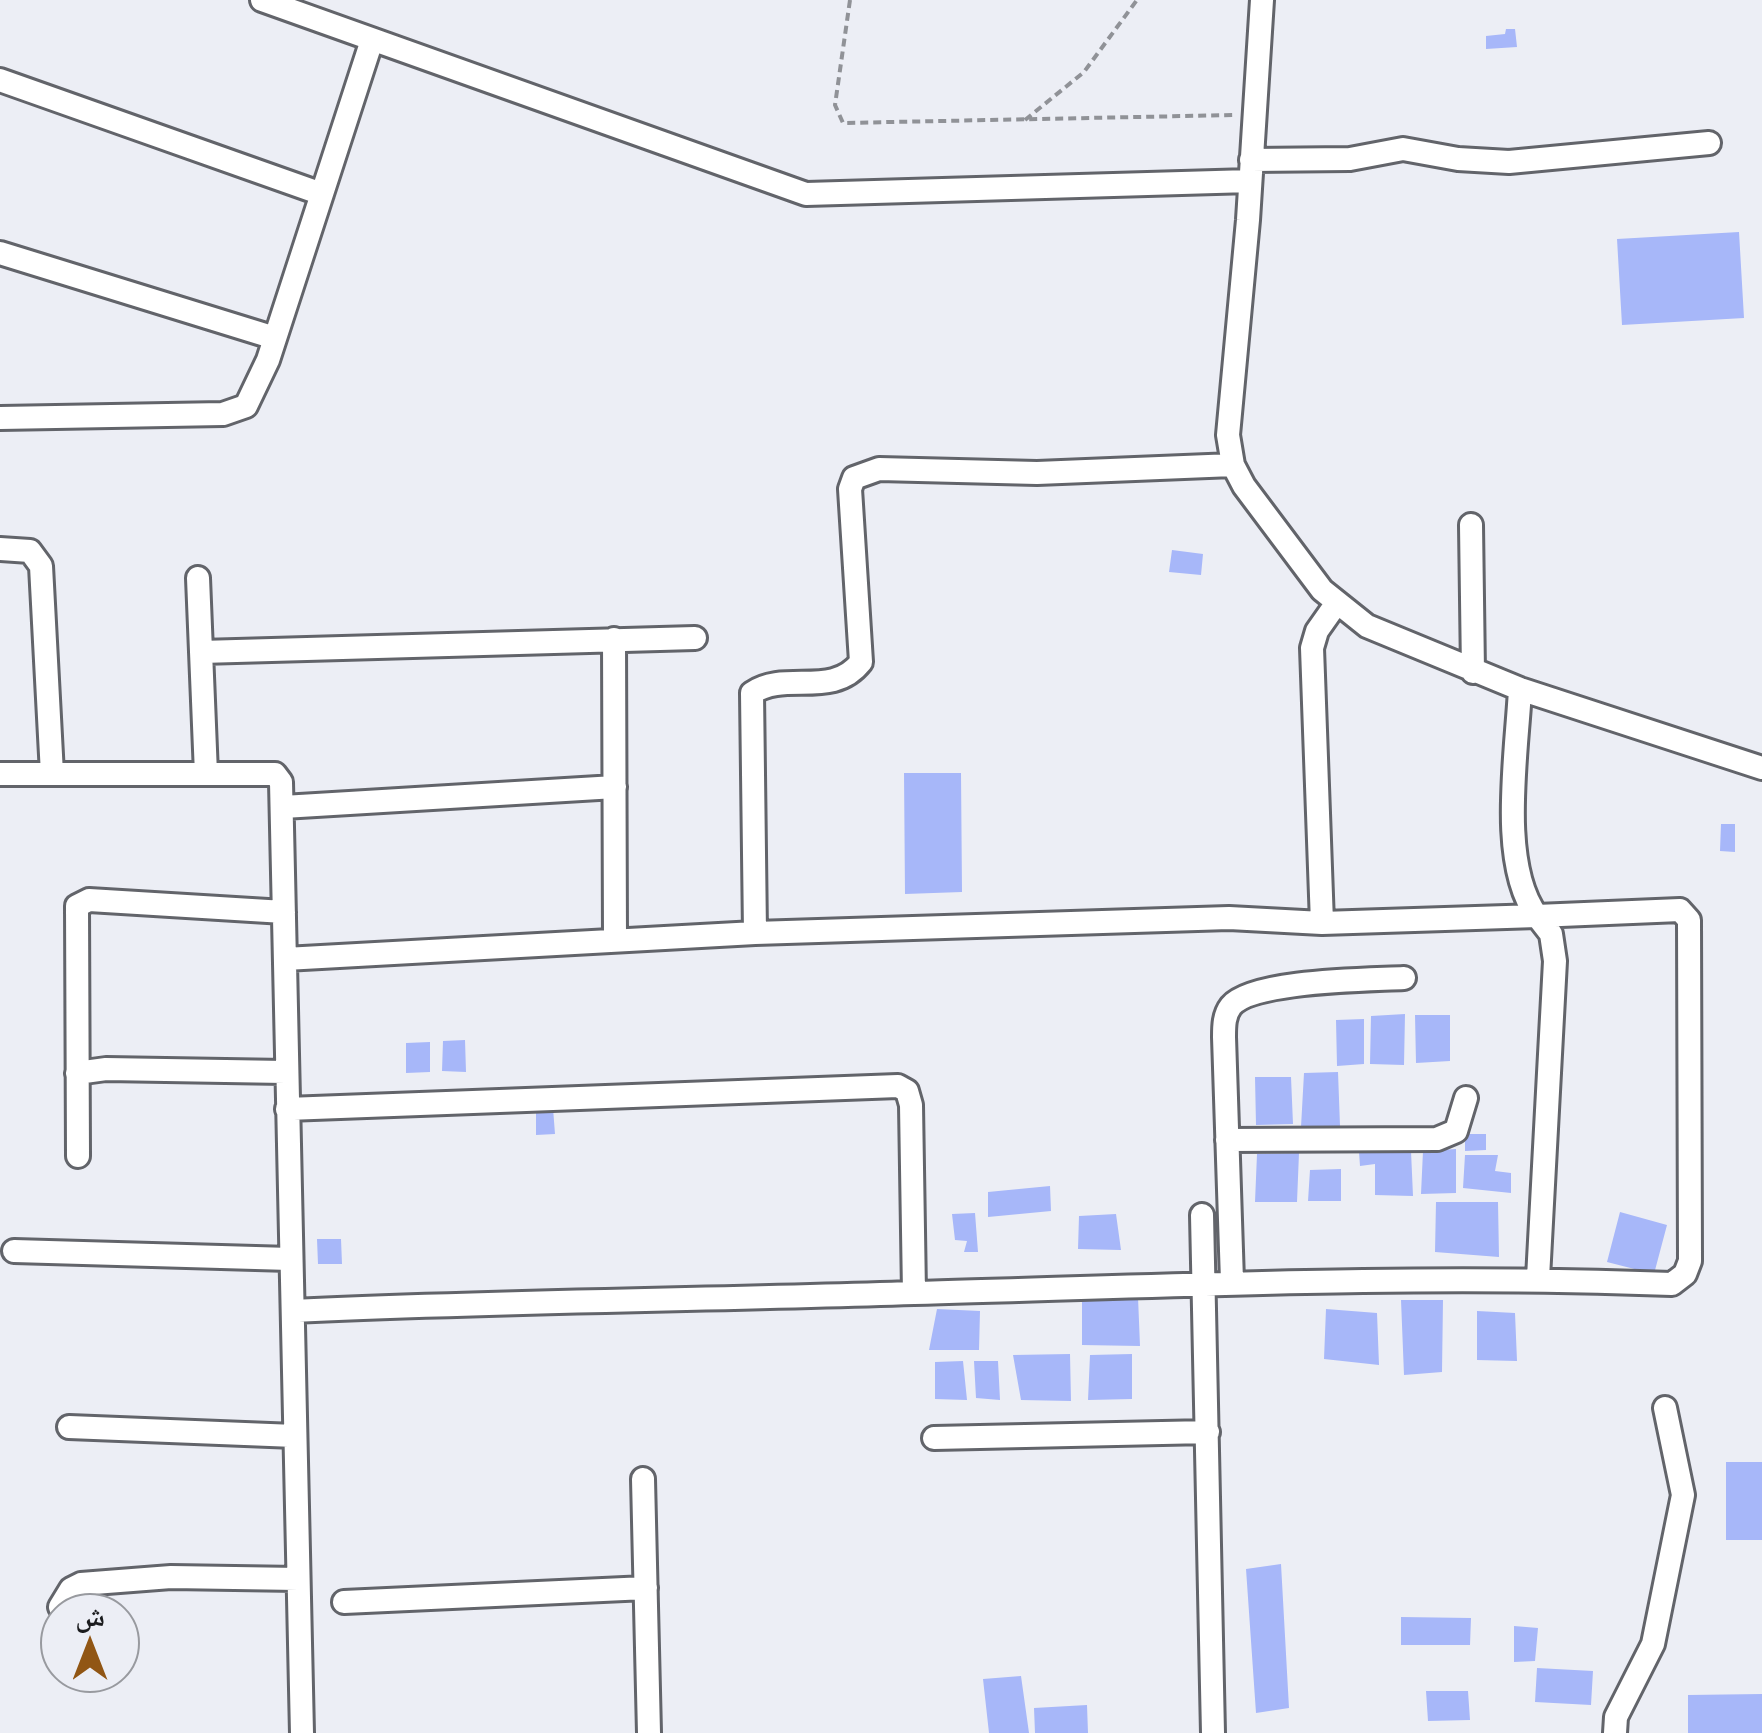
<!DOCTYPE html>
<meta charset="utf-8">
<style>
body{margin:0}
#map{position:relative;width:1762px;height:1733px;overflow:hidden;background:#eceef5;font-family:Barlow,"Noto Naskh Arabic",sans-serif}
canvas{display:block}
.north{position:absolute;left:40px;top:1593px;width:100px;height:100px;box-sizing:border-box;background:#eceef5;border:2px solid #989a9f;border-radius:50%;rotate:0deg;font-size:28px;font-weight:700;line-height:40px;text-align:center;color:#1b1c1e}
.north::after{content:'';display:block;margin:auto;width:35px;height:45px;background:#915614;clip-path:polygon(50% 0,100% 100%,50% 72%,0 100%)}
</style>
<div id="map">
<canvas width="1762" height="1733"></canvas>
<div class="north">ش</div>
</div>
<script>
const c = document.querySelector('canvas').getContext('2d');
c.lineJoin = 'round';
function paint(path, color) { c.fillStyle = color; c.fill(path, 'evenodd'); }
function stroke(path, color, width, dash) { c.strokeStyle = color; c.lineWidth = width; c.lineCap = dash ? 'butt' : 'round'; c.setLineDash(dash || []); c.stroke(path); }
const building = new Path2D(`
 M 1506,29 L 1515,29 L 1517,47 L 1486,49 L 1486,36 L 1505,34 Z
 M 1739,232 L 1744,318 L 1622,325 L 1617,239 Z
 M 1172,550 L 1203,554 L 1201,575 L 1169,572 Z
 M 904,773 L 961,773 L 962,892 L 905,894 Z
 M 1721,824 L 1735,824 L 1735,852 L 1720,851 Z
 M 1405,1014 L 1404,1065 L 1370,1064 L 1371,1016 Z
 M 1415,1015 L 1450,1015 L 1450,1061 L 1416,1063 Z
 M 1364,1019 L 1364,1064 L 1337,1066 L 1336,1020 Z
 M 465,1040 L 466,1072 L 442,1071 L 443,1041 Z
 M 430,1042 L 430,1072 L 406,1073 L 406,1043 Z
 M 1338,1072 L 1340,1126 L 1301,1127 L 1304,1073 Z
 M 1255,1077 L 1291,1077 L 1293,1124 L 1256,1125 Z
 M 553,1108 L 555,1134 L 536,1135 L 536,1109 Z
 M 1465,1134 L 1486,1134 L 1486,1150 L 1465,1151 Z
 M 1456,1149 L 1456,1193 L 1421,1194 L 1423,1151 Z
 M 1411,1151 L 1413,1196 L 1375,1195 L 1375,1164 L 1360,1166 L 1359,1152 Z
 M 1299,1153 L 1297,1202 L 1255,1202 L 1257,1154 Z
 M 1465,1155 L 1498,1155 L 1495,1171 L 1511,1173 L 1511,1193 L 1463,1188 Z
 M 1341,1169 L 1341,1201 L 1308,1201 L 1310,1170 Z
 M 1050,1186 L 1051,1211 L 988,1217 L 988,1192 Z
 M 1436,1202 L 1498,1202 L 1499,1257 L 1435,1252 Z
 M 1620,1212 L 1667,1225 L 1654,1274 L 1607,1262 Z
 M 975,1213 L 978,1252 L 964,1252 L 967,1241 L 955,1240 L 952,1214 Z
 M 1116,1214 L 1121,1250 L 1078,1249 L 1079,1216 Z
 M 317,1239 L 341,1239 L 342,1264 L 318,1264 Z
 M 1082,1297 L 1138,1297 L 1140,1346 L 1082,1345 Z
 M 1401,1300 L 1443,1300 L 1442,1372 L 1404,1375 Z
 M 937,1309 L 980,1311 L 979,1350 L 929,1350 Z
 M 1326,1309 L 1377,1313 L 1379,1365 L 1324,1359 Z
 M 1477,1311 L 1515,1313 L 1517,1361 L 1477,1360 Z
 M 1070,1354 L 1071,1401 L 1021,1400 L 1013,1355 Z
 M 1132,1354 L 1132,1399 L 1088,1400 L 1090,1355 Z
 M 963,1361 L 967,1400 L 935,1399 L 935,1362 Z
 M 974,1361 L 998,1361 L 1000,1400 L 976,1398 Z
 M 1726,1462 L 1762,1462 L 1762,1540 L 1726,1540 Z
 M 1281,1564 L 1289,1708 L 1256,1713 L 1246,1569 Z
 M 1401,1617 L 1471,1618 L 1470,1645 L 1401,1645 Z
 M 1514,1626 L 1538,1628 L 1535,1661 L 1514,1662 Z
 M 1537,1668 L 1593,1671 L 1591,1705 L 1535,1702 Z
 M 1021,1676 L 1029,1733 L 989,1733 L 983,1679 Z
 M 1426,1691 L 1468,1691 L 1470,1720 L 1428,1721 Z
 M 1762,1694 L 1762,1733 L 1688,1733 L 1688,1695 Z
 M 1087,1705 L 1088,1733 L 1035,1733 L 1034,1708 Z`);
const path = new Path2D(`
 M 850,0 L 835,105 L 843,123 L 1235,115
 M 1025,120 L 1084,72 L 1137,0`);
const minor = new Path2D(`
 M 262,0 L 806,194 L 1250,181
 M 1262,0 L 1248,220 L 1228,435 L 1233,465 L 1244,486 L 1322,590 L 1367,626 L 1520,689 L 1762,768
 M 0,80 L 322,194
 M 1251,160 L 1350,159 L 1403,149 L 1458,159 L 1509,162 L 1709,143
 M 0,253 L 275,338
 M 0,418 L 223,414 L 246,406 L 268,360 L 372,40
 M 1471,525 L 1473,672
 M 0,549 L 30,551 L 41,566 L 52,774
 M 198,578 L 206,774
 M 614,639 L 615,938
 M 201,652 L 695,638
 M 0,774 L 275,774 L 281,782 L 302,1733
 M 283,807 L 615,787
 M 1322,923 L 1312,648 L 1317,631 L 1336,604
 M 755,933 L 1229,918 L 1322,923 L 1537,916 L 1551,934 L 1555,961 L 1538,1278
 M 285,959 L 755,933 L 752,693 C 786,670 832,699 861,662 L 850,489 L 854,478 L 879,469 L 1037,473 L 1233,465
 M 77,1073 L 106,1069 L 285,1072
 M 287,1109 L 898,1086 L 907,1091 L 911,1105 L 914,1293
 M 1227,1140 L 1437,1139 L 1456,1131 L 1466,1098
 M 78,1156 L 77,906 L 89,900 L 284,912
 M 1202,1215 L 1213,1733
 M 14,1251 L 290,1259
 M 1232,1281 L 1224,1037 C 1224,1026 1224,1015 1231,1006 C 1253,980 1369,980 1404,978
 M 293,1311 C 500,1301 707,1300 914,1293 C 1167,1286 1418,1274 1672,1284 L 1685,1274 L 1690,1261 L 1689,920 L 1680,910 L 1537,916 C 1498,864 1517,753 1520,689
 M 69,1427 L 295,1436
 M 934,1438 L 1208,1432
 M 643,1479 L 649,1733
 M 344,1602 L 646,1588
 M 60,1607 L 71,1589 L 81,1584 L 171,1577 L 298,1579
 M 1615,1733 L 1616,1717 L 1653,1644 L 1683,1495 L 1665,1408`);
paint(building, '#a7b7f9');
stroke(minor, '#62646a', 28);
stroke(path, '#909297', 4, [8, 5]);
stroke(minor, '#fff', 22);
</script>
